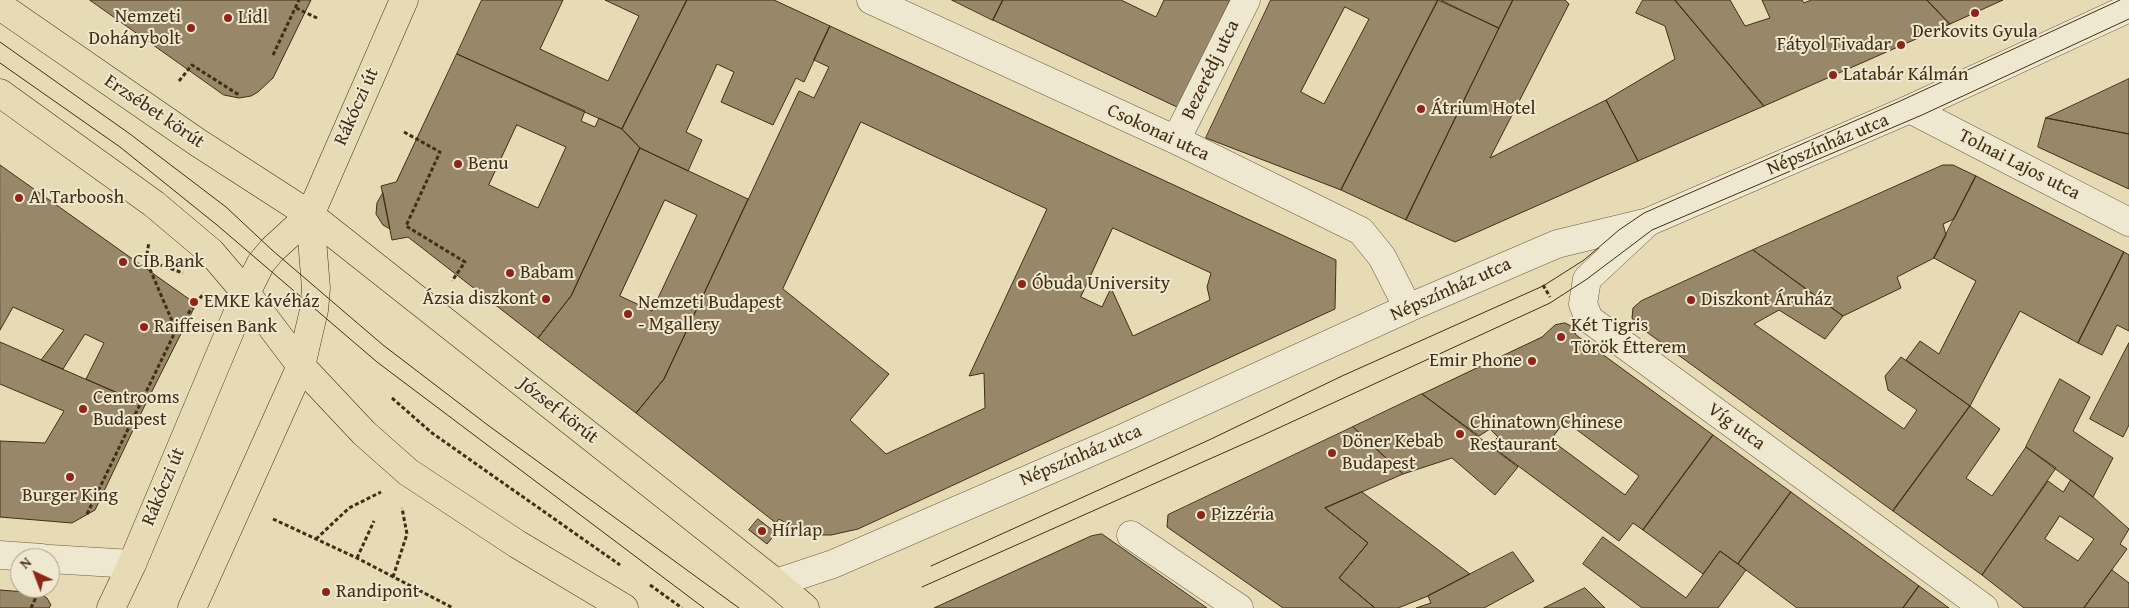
<!DOCTYPE html>
<meta charset="utf-8">
<style>
body{margin:0}
#map{position:relative;width:2129px;height:608px;overflow:hidden;background:#e7dbb6;font-family:"Gentium Book Plus",serif}
canvas{display:block}
.north{position:absolute;left:10px;top:548px;width:50px;height:50px;box-sizing:border-box;background:#efe8d0;border:1px solid #aa9e85;border-radius:50%;rotate:317deg;font-size:14px;font-weight:700;line-height:20px;text-align:center;color:#422e15}
.north::after{content:'';display:block;margin:auto;width:18px;height:22px;background:#8f2418;clip-path:polygon(50% 0,100% 100%,50% 72%,0 100%)}
</style>
<div id="map">
<canvas width="2129" height="608"></canvas>
<div class="north">N</div>
</div>
<script>
const c = document.querySelector('canvas').getContext('2d');
c.lineJoin = 'round';
function paint(path, color) { c.fillStyle = color; c.fill(path, 'evenodd'); }
function stroke(path, color, width, dash) { c.strokeStyle = color; c.lineWidth = width; c.lineCap = dash ? 'butt' : 'round'; c.setLineDash(dash || []); c.stroke(path); }
function drawText(font, color, halo, rows, align = 'center') {
  c.font = font + ' "Gentium Book Plus",serif'; c.lineWidth = 4; c.setLineDash([]); c.textBaseline = 'middle'; c.strokeStyle = halo; c.fillStyle = color; for (const [text, x, y, turn = 0] of rows) {
    c.save(); c.translate(x, y); c.rotate((+turn || 0) * Math.PI / 180); c.textAlign = isNaN(turn) ? turn : align; if (halo) c.strokeText(text, 0, 0); c.fillText(text, 0, 0); c.restore();
  }
}
const building = new Path2D(`
 M 90,0 L 311,0 L 273,78 L 258,92 L 251,96 L 239,98 L 224,95 Z
 M 482,0 L 563,0 L 540,49 L 608,81 L 639,16 L 605,0 L 687,0 L 622,129 L 457,54 Z
 M 687,0 L 774,0 L 830,26 L 804,82 L 796,78 L 773,125 L 721,102 L 734,72 L 717,64 L 686,132 L 702,140 L 688,171 L 640,148 L 622,129 Z
 M 952,0 L 1003,0 L 993,20 Z
 M 1003,0 L 1121,0 L 1156,17 L 1164,0 L 1230,0 L 1179,108 L 993,20 Z
 M 1271,0 L 1438,0 L 1341,190 L 1206,138 ZM 1345,7 L 1369,19 L 1324,104 L 1301,92 Z
 M 1438,0 L 1499,28 L 1406,220 L 1341,190 Z
 M 1441,0 L 1513,0 L 1499,28 Z
 M 1513,0 L 1565,0 L 1569,4 L 1490,158 L 1606,100 L 1638,161 L 1455,242 L 1406,220 Z
 M 1643,0 L 1675,0 L 1764,106 L 1638,161 L 1606,100 L 1675,59 L 1665,26 L 1636,13 Z
 M 1675,0 L 1730,0 L 1745,26 L 1770,18 L 1762,0 L 1802,0 L 1804,3 L 1811,0 L 1927,0 L 1950,24 L 1764,106 Z
 M 1927,0 L 2003,0 L 1950,24 Z
 M 830,26 L 1336,260 L 1335,309 L 858,529 L 831,535 L 806,535 L 779,519 L 776,523 L 636,413 L 664,379 L 799,91 L 814,98 L 829,67 L 814,60 ZM 861,122 L 1047,209 L 969,376 L 984,373 L 985,408 L 886,454 L 850,420 L 889,374 L 783,289 ZM 1113,228 L 1211,273 L 1207,287 L 1210,300 L 1133,336 L 1111,288 L 1102,307 L 1081,297 Z
 M 457,54 L 585,111 L 581,121 L 595,127 L 599,118 L 622,129 L 640,148 L 571,296 L 538,338 L 408,237 L 392,240 L 381,186 L 396,182 ZM 517,125 L 566,147 L 538,208 L 489,185 Z
 M 2129,79 L 2129,134 L 2046,118 Z
 M 2046,118 L 2129,134 L 2129,189 L 2038,147 Z
 M 640,148 L 748,199 L 664,379 L 636,413 L 538,338 L 571,296 ZM 665,200 L 697,215 L 652,311 L 620,296 Z
 M 0,165 L 196,304 L 145,405 L 86,379 L 104,343 L 85,334 L 63,369 L 41,360 L 64,330 L 13,307 L 0,330 Z
 M 1943,165 L 1953,165 L 1976,176 L 1954,219 L 1943,224 L 1946,235 L 1934,258 L 1897,277 L 1901,288 L 1843,316 L 1753,250 Z
 M 1976,176 L 2124,252 L 2078,343 L 2020,311 L 1970,406 L 1906,360 L 1920,341 L 1939,354 L 1976,281 L 1934,258 Z
 M 383,193 L 390,229 L 383,225 L 376,214 L 377,203 Z
 M 1753,250 L 1843,316 L 1825,339 L 1779,310 L 1754,324 L 1904,429 L 1917,410 L 1888,390 L 1885,376 L 1901,357 L 1970,406 L 1893,511 L 1637,325 L 1632,318 L 1633,308 L 1641,301 Z
 M 2124,252 L 2129,255 L 2129,331 L 2117,325 L 2102,355 L 2078,343 Z
 M 1565,323 L 1573,327 L 1576,335 L 1713,435 L 1643,530 L 1633,523 L 1619,541 L 1490,445 L 1498,437 L 1490,429 L 1479,436 L 1422,394 L 1542,337 L 1555,325 ZM 1565,421 L 1639,476 L 1625,495 L 1551,440 Z
 M 0,342 L 145,405 L 95,510 L 72,523 L 0,517 L 0,441 L 45,443 L 64,411 L 0,384 Z
 M 2129,343 L 2129,425 L 2123,437 L 2090,419 Z
 M 2060,379 L 2090,397 L 2073,431 L 2113,458 L 2093,497 L 2026,447 Z
 M 1422,394 L 1518,467 L 1495,495 L 1452,458 L 1403,474 L 1353,427 Z
 M 1970,406 L 2000,429 L 1966,478 L 1992,496 L 2026,447 L 2056,468 L 1982,575 L 1893,511 Z
 M 1353,427 L 1403,474 L 1325,508 L 1368,543 L 1339,578 L 1375,608 L 1283,608 L 1167,527 L 1168,515 Z
 M 1713,435 L 1791,492 L 1738,564 L 1720,551 L 1703,574 L 1643,530 Z
 M 2071,480 L 2093,497 L 2129,529 L 2120,544 L 2127,549 L 2084,608 L 2024,608 L 1982,575 L 2048,481 L 2063,492 ZM 2060,516 L 2094,539 L 2078,561 L 2045,539 Z
 M 1362,492 L 1470,574 L 1428,596 L 1398,608 L 1375,608 L 1339,578 L 1368,543 L 1325,508 Z
 M 1791,492 L 1919,586 L 1903,608 L 1797,608 L 1738,564 Z
 M 758,519 L 776,533 L 767,544 L 749,530 Z
 M 1102,534 L 1207,608 L 934,608 L 1091,536 Z
 M 1603,537 L 1686,598 L 1720,551 L 1746,570 L 1718,608 L 1642,608 L 1583,564 Z
 M 1513,552 L 1534,581 L 1484,608 L 1416,608 L 1431,603 L 1428,596 Z
 M 2112,570 L 2129,583 L 2129,608 L 2084,608 Z
 M 1919,586 L 1949,608 L 1903,608 Z
 M 1585,588 L 1605,608 L 1544,608 Z
 M 0,590 L 38,593 L 47,598 L 51,605 L 49,608 L 0,608 Z`);
const path = new Path2D(`
 M 296,8 L 317,18
 M 273,55 L 299,0
 M 179,81 L 192,65 L 239,95
 M 404,132 L 440,152 L 406,226 L 465,262 L 452,281
 M 146,260 L 183,273
 M 1543,285 L 1550,297
 M 176,329 L 204,293
 M 392,398 L 432,433 L 620,565
 M 87,514 L 176,330 L 146,260 L 149,242
 M 273,519 L 357,558 L 453,608
 M 316,539 L 349,508 L 381,492
 M 357,558 L 374,521
 M 393,577 L 407,534 L 402,508
 M 650,585 L 682,608
 M 31,608 L 38,593`);
const minor = new Path2D(`
 M 871,0 L 1176,140 L 1361,231 L 1382,257 L 1408,308
 M 1910,109 L 2129,222
 M 1176,140 L 1246,0
 M 1647,223 L 1587,279 L 1583,304 L 1589,319 L 1984,608
 M 1131,535 L 1239,608
 M 0,555 L 42,558
 M 50,559 L 132,564
 M 776,583 L 833,564 L 1121,439 L 1408,308 L 1557,244 L 1648,222 L 1910,109 L 2129,8`);
const major = new Path2D(`
 M 0,6 L 197,142 L 310,215 L 776,583 L 805,608
 M 0,93 L 154,204 L 211,252 L 246,293 L 301,366 L 364,433 L 408,472 L 517,544 L 624,608
 M 111,608 L 132,564 L 246,293 L 261,263 L 272,250 L 310,215 L 404,0
 M 192,608 L 301,366 L 314,310 L 316,288 L 310,215`);
const tram = new Path2D(`
 M 0,42 L 130,134 L 226,207 L 272,250 L 383,345 L 489,426 L 739,608
 M 0,63 L 120,147 L 217,225 L 377,362 L 704,608
 M 931,566 L 1209,440 L 1342,376 L 1543,286 L 1584,260 L 1619,230 L 1644,213 L 1898,102 L 2120,0
 M 922,587 L 1259,437 L 1550,303 L 1587,279 L 1652,230 L 1922,115 L 2129,19`);
const markers = [
 [1975,13,5,"#8f2418"],
 [228,18,5,"#8f2418"],
 [191,28,5,"#8f2418"],
 [1901,45,5,"#8f2418"],
 [1833,75,5,"#8f2418"],
 [1421,109,5,"#8f2418"],
 [458,164,5,"#8f2418"],
 [19,198,5,"#8f2418"],
 [123,262,5,"#8f2418"],
 [510,273,5,"#8f2418"],
 [1022,284,5,"#8f2418"],
 [546,299,5,"#8f2418"],
 [1691,300,5,"#8f2418"],
 [194,302,5,"#8f2418"],
 [628,314,5,"#8f2418"],
 [144,327,5,"#8f2418"],
 [1561,337,5,"#8f2418"],
 [1532,361,5,"#8f2418"],
 [83,409,5,"#8f2418"],
 [1460,434,5,"#8f2418"],
 [1332,453,5,"#8f2418"],
 [70,477,5,"#8f2418"],
 [1201,515,5,"#8f2418"],
 [762,531,5,"#8f2418"],
 [326,592,5,"#8f2418"]
];
const poiNames = [
 ["Nemzeti",181,17,"right"],
 ["Dohánybolt",181,39,"right"],
 ["Lidl",238,18],
 ["Derkovits Gyula",1975,32,"center"],
 ["Fátyol Tivadar",1891,45,"right"],
 ["Latabár Kálmán",1843,75],
 ["Átrium Hotel",1431,109],
 ["Benu",468,164],
 ["Al Tarboosh",29,198],
 ["CIB Bank",133,262],
 ["Babam",520,273],
 ["Óbuda University",1032,284],
 ["Ázsia diszkont",536,299,"right"],
 ["Diszkont Áruház",1701,300],
 ["EMKE kávéház",204,302],
 ["Nemzeti Budapest",638,303],
 ["- Mgallery",638,325],
 ["Két Tigris",1571,326],
 ["Török Étterem",1571,348],
 ["Raiffeisen Bank",154,327],
 ["Emir Phone",1522,361,"right"],
 ["Centrooms",93,398],
 ["Budapest",93,420],
 ["Chinatown Chinese",1470,423],
 ["Restaurant",1470,445],
 ["Döner Kebab",1342,442],
 ["Budapest",1342,464],
 ["Burger King",70,496,"center"],
 ["Pizzéria",1211,515],
 ["Hírlap",772,531],
 ["Randipont",336,592]
];
const streetNames = [
 ["Bezerédj utca",1211,70,-64],
 ["Rákóczi út",357,107,-66],
 ["Erzsébet körút",154,112,34],
 ["Csokonai utca",1158,133,25],
 ["Népszínház utca",1828,145,-23],
 ["Tolnai Lajos utca",2019,165,27],
 ["Népszínház utca",1451,290,-24],
 ["József körút",558,411,38],
 ["Víg utca",1736,427,36],
 ["Népszínház utca",1081,456,-23],
 ["Rákóczi út",164,487,-67]
];
paint(building, '#988869');
stroke(building, '#422e15', 1);
stroke(minor, '#6b593d', 29);
stroke(major, '#422e15', 29);
stroke(path, '#422e15', 3, [4, 2.5]);
stroke(minor, '#efe8d0', 28);
stroke(major, '#e7dbb6', 28);
stroke(tram, '#422e15', 1);
for (const [x, y, r, color] of markers) { const dot = new Path2D(); dot.arc(x, y, r, 0, 2 * Math.PI); c.fillStyle = color; c.fill(dot); stroke(dot, '#efe8d0', 2); }
drawText('19px', '#422e15', '#efe8d0', poiNames, 'left');
drawText('19px', '#422e15', '#efe8d0', streetNames);
</script>
